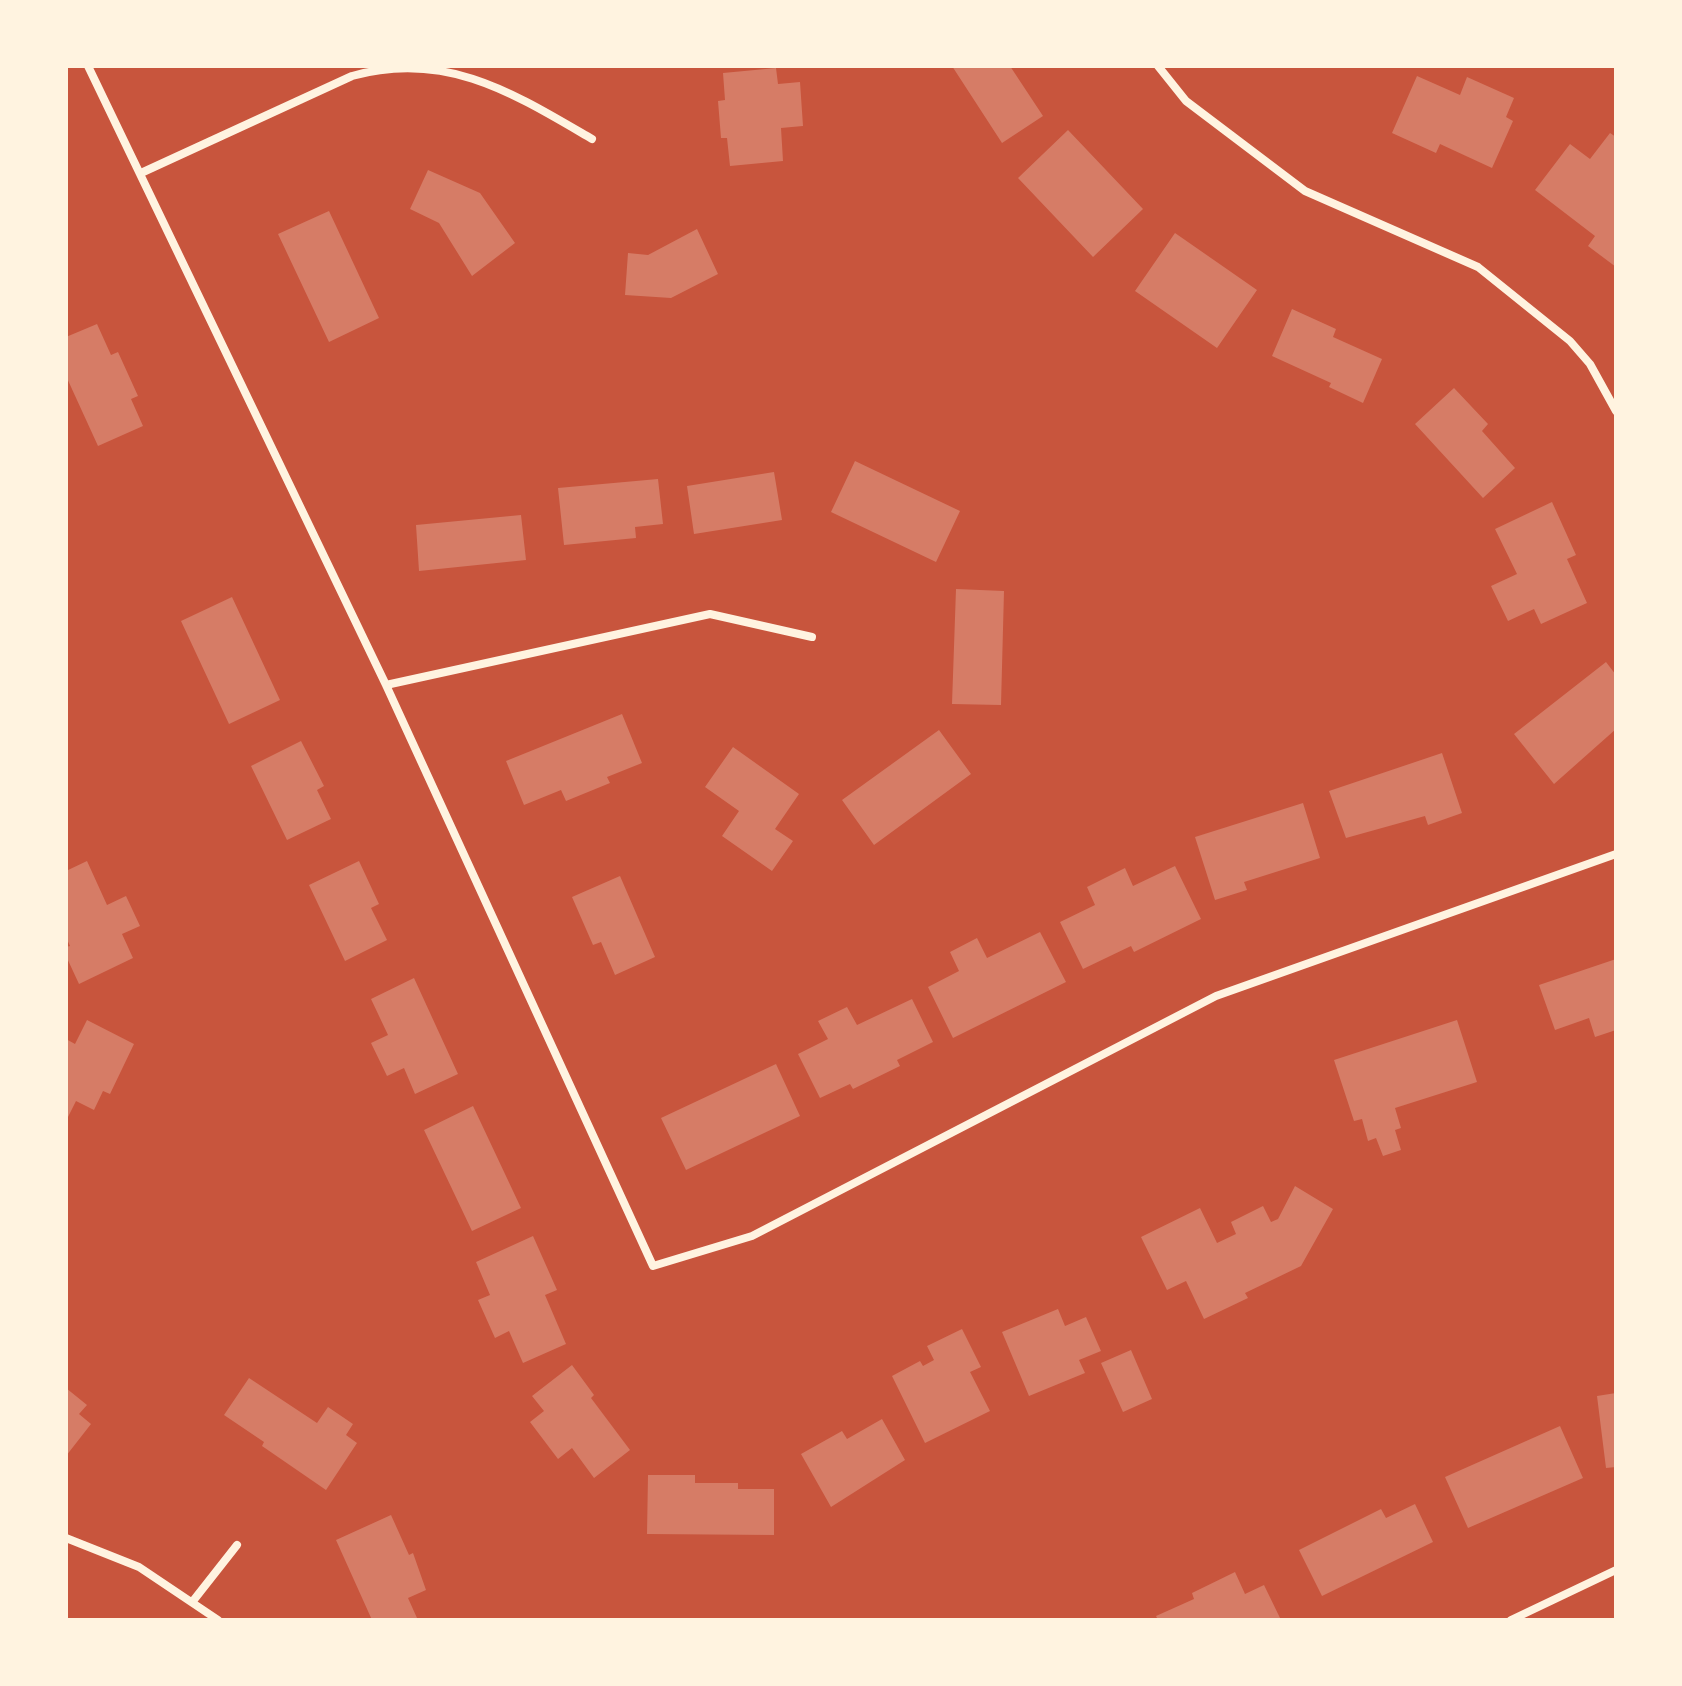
<!DOCTYPE html>
<style>
body{margin:0}
#map{position:relative;width:1682px;height:1686px;overflow:hidden;background:#c8553d;font-family:"Work Sans",sans-serif}
canvas{display:block}
.frame{position:absolute;inset:0;border:68px solid #fff3e0;pointer-events:none}
</style>
<div id="map">
<canvas width="1682" height="1686"></canvas>
<div class="frame"></div>
</div>
<script>
const c = document.querySelector('canvas').getContext('2d');
c.lineJoin = 'round';
function paint(path, color) { c.fillStyle = color; c.fill(path, 'evenodd'); }
function stroke(path, color, width, dash) { c.strokeStyle = color; c.lineWidth = width; c.lineCap = dash ? 'butt' : 'round'; c.setLineDash(dash || []); c.stroke(path); }
const building = new Path2D(`
 M 952,66 L 1010,66 L 1043,116 L 1002,143 Z
 M 776,68 L 778,84 L 800,82 L 803,126 L 781,128 L 783,161 L 730,166 L 727,138 L 721,138 L 718,101 L 725,100 L 723,73 Z
 M 1417,76 L 1460,95 L 1467,77 L 1514,98 L 1506,117 L 1513,121 L 1492,168 L 1440,144 L 1436,153 L 1392,133 Z
 M 1068,130 L 1143,209 L 1093,257 L 1018,178 Z
 M 1610,133 L 1616,137 L 1616,267 L 1588,246 L 1595,236 L 1535,190 L 1570,144 L 1590,159 Z
 M 428,170 L 480,193 L 515,243 L 472,276 L 439,223 L 410,209 Z
 M 329,211 L 379,318 L 329,342 L 278,234 Z
 M 697,229 L 718,274 L 671,298 L 625,295 L 628,253 L 648,255 Z
 M 1175,233 L 1257,290 L 1217,348 L 1135,291 Z
 M 1292,309 L 1336,329 L 1333,337 L 1382,359 L 1363,403 L 1329,387 L 1331,383 L 1272,356 Z
 M 97,324 L 111,355 L 118,352 L 138,396 L 131,399 L 143,426 L 98,446 L 66,376 L 66,337 Z
 M 1454,388 L 1488,424 L 1482,431 L 1515,468 L 1483,498 L 1415,424 Z
 M 855,461 L 960,511 L 936,562 L 831,512 Z
 M 774,472 L 782,520 L 694,534 L 687,486 Z
 M 658,479 L 663,524 L 635,527 L 636,538 L 564,545 L 558,488 Z
 M 1552,502 L 1576,555 L 1567,559 L 1587,603 L 1541,624 L 1534,609 L 1508,621 L 1491,586 L 1517,574 L 1495,529 Z
 M 521,515 L 526,560 L 419,571 L 416,525 Z
 M 956,589 L 1004,591 L 1001,705 L 952,704 Z
 M 232,597 L 280,700 L 229,724 L 181,621 Z
 M 1606,662 L 1616,675 L 1616,729 L 1554,784 L 1514,734 Z
 M 622,714 L 642,763 L 607,777 L 610,783 L 566,801 L 561,790 L 524,805 L 506,761 Z
 M 939,730 L 971,774 L 874,845 L 842,800 Z
 M 301,741 L 324,786 L 317,790 L 331,819 L 287,840 L 251,766 Z
 M 733,747 L 799,794 L 775,829 L 793,841 L 772,871 L 722,836 L 739,811 L 705,787 Z
 M 1442,753 L 1462,813 L 1428,825 L 1425,816 L 1346,838 L 1329,791 Z
 M 1303,803 L 1320,858 L 1244,882 L 1247,890 L 1215,900 L 1195,837 Z
 M 87,861 L 107,905 L 126,896 L 140,926 L 122,934 L 133,958 L 79,984 L 66,956 L 66,947 L 70,946 L 66,937 L 66,871 Z
 M 359,861 L 379,904 L 371,908 L 387,940 L 345,961 L 309,885 Z
 M 1175,866 L 1201,919 L 1134,952 L 1131,946 L 1083,969 L 1060,922 L 1095,905 L 1087,887 L 1125,868 L 1133,886 Z
 M 620,876 L 655,957 L 615,975 L 601,942 L 593,945 L 572,897 Z
 M 1040,932 L 1066,982 L 953,1038 L 928,987 L 959,971 L 950,952 L 977,938 L 987,958 Z
 M 1616,959 L 1616,1030 L 1595,1037 L 1589,1018 L 1555,1030 L 1539,985 Z
 M 414,978 L 458,1074 L 415,1094 L 404,1068 L 387,1076 L 371,1043 L 388,1035 L 371,999 Z
 M 912,999 L 933,1042 L 897,1060 L 900,1066 L 853,1089 L 850,1084 L 820,1098 L 798,1054 L 828,1039 L 818,1021 L 847,1007 L 857,1025 Z
 M 87,1020 L 134,1044 L 110,1094 L 103,1091 L 94,1110 L 76,1101 L 66,1121 L 66,1039 L 75,1044 Z
 M 1457,1020 L 1477,1082 L 1395,1108 L 1401,1128 L 1395,1130 L 1401,1150 L 1383,1156 L 1376,1138 L 1368,1141 L 1362,1119 L 1354,1121 L 1334,1060 Z
 M 776,1064 L 800,1116 L 686,1170 L 661,1118 Z
 M 473,1106 L 521,1208 L 472,1231 L 424,1130 Z
 M 1295,1186 L 1333,1209 L 1301,1266 L 1245,1293 L 1248,1298 L 1204,1319 L 1186,1281 L 1167,1290 L 1141,1237 L 1200,1208 L 1217,1243 L 1236,1234 L 1231,1222 L 1263,1206 L 1271,1222 L 1278,1219 Z
 M 533,1236 L 557,1290 L 545,1295 L 566,1344 L 523,1363 L 509,1331 L 495,1338 L 478,1300 L 490,1295 L 476,1262 Z
 M 1058,1309 L 1065,1326 L 1086,1317 L 1101,1351 L 1079,1360 L 1085,1373 L 1029,1396 L 1002,1332 Z
 M 962,1329 L 981,1367 L 970,1372 L 990,1411 L 925,1443 L 892,1376 L 920,1361 L 923,1366 L 934,1360 L 927,1346 Z
 M 1131,1350 L 1152,1399 L 1123,1412 L 1101,1363 Z
 M 572,1365 L 594,1395 L 591,1398 L 630,1450 L 594,1478 L 572,1448 L 558,1459 L 530,1422 L 544,1411 L 532,1396 Z
 M 249,1378 L 317,1423 L 328,1407 L 353,1424 L 346,1435 L 357,1443 L 326,1490 L 262,1446 L 264,1442 L 224,1415 Z
 M 66,1388 L 87,1405 L 79,1414 L 91,1424 L 66,1456 Z
 M 1616,1393 L 1616,1467 L 1606,1468 L 1597,1396 Z
 M 882,1419 L 905,1460 L 831,1507 L 801,1454 L 842,1431 L 847,1439 Z
 M 1560,1426 L 1583,1478 L 1468,1528 L 1445,1477 Z
 M 648,1475 L 695,1475 L 695,1483 L 738,1483 L 738,1489 L 774,1489 L 774,1535 L 647,1534 Z
 M 1415,1504 L 1433,1542 L 1322,1596 L 1299,1550 L 1381,1509 L 1386,1518 Z
 M 391,1515 L 409,1555 L 413,1553 L 426,1590 L 408,1598 L 417,1618 L 413,1620 L 372,1620 L 336,1540 Z
 M 1235,1572 L 1245,1594 L 1264,1585 L 1281,1620 L 1158,1620 L 1156,1616 L 1194,1599 L 1192,1593 Z`);
const minor = new Path2D(`
 M 88,66 L 386,685 L 653,1266 L 752,1236 L 1216,996 L 1616,854
 M 1158,66 L 1186,101 L 1305,191 L 1478,267 L 1570,341 L 1590,364 L 1616,411
 M 141,173 L 352,76 C 446,50 513,93 592,139
 M 386,685 L 710,614 L 812,637
 M 66,1538 L 139,1567 L 218,1620
 M 193,1601 L 237,1545
 M 1511,1620 L 1616,1570`);
paint(building, '#d67c66');
stroke(minor, '#fff3e0', 8);
</script>
